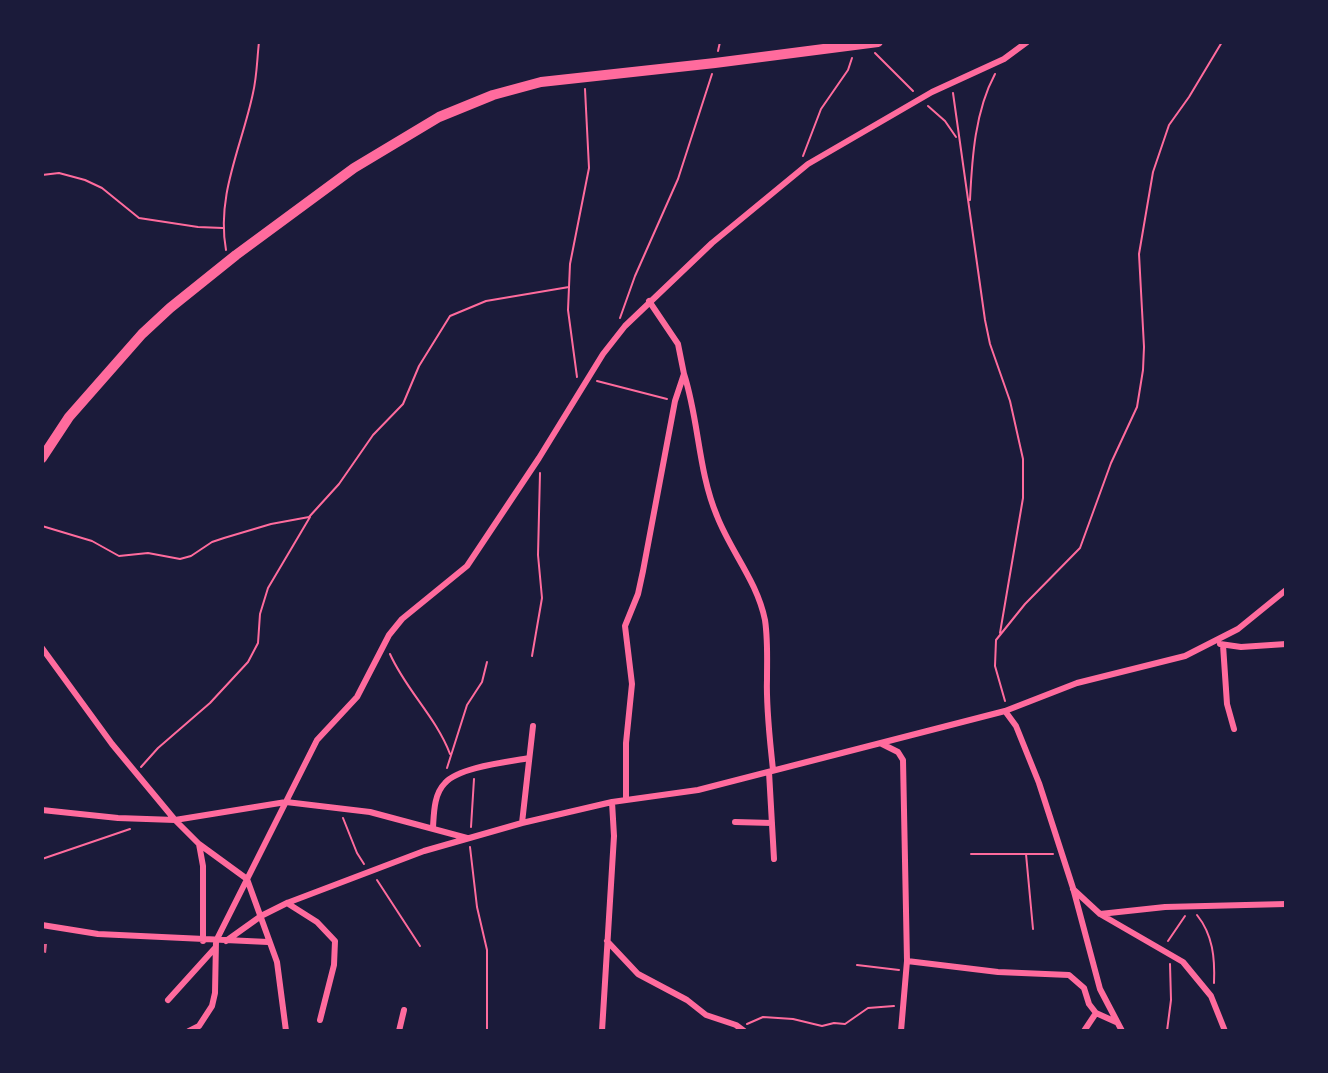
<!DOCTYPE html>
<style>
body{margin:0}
#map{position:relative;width:1328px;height:1073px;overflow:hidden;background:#1b1b3a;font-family:"IBM Plex Sans",sans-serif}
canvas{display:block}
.frame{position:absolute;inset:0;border:44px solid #1b1b3a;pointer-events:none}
</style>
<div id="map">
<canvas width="1328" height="1073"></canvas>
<div class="frame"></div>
</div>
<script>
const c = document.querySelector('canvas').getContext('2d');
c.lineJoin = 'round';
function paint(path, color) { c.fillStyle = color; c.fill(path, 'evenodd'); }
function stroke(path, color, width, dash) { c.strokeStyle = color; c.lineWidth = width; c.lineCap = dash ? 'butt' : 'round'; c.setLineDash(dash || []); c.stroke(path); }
const building = new Path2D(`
 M 42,944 L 47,944 L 46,953 L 42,952 Z`);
const path = new Path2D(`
 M 718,51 L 720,42
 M 875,53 L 913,91
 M 953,93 L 985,320 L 990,344 L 1010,401 L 1023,459 L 1023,498 L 1000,633
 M 928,106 L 945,121 L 956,137
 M 803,156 L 821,109 L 848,70 L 852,58
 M 42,175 L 59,173 L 85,180 L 102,188 L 139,218 L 198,227 L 223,228
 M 970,200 C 972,158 975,111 995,74
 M 226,250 C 216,195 242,146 253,93 C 257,76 257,59 259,42
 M 620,318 L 635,276 L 678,179 L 712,74
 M 577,377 L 568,310 L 570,264 L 589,168 L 585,89
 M 597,381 L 667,399
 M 42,526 L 92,541 L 119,556 L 148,553 L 180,559 L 191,556 L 212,542 L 224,538 L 271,524 L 309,517 L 339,484 L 373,435 L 403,404 L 419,366 L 450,316 L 486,301 L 569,287
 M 390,654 C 406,690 436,717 450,754
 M 532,656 L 542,598 L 538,555 L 540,473
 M 1005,701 L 995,666 L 996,640 L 1025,604 L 1080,548 L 1111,463 L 1137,407 L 1143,370 L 1144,347 L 1139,254 L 1153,172 L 1169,125 L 1189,97 L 1222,42
 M 141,767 L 158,748 L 210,703 L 248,662 L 258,643 L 260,614 L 268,588 L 310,517
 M 447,768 L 467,705 L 482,682 L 487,662
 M 343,818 L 357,853 L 364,864
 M 471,827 L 474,779
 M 470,847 L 477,907 L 487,950 L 487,1031
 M 971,854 L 1053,854
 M 1026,854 L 1033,929
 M 42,859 L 130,829
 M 377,880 L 420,946
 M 1197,915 C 1213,935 1215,958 1214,983
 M 1168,941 L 1185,916
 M 857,965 L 899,970
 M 747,1024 L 763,1017 L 793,1019 L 822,1026 L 834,1023 L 845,1024 L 868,1008 L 894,1006
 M 1167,1031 L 1171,1000 L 1170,964`);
const minor = new Path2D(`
 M 684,374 C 699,420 698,471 717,516 C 731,552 757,581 765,620 C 768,640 767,659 767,679 C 766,709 770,740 773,770
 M 1220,644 L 1241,647 L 1286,644
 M 1223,645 L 1227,704 L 1234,729
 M 42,648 L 112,744 L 175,820 L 199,844 L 203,866 L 203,941
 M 1005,711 L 1077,683 L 1185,656 L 1238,629 L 1286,590
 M 882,744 L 898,752 L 903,760 L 907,961 L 901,1031
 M 769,772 L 774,859
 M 626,800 L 626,743 L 632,684 L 625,626 L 638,594 L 643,571 L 675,401 L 684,374 L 678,344 L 649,301
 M 42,810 L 118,818 L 175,820 L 286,802 L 370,812 L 467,838
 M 735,822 L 772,823
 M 522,823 L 533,726
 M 433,827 C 434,812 434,794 445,783 C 459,767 508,762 529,758
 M 199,844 L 247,879 L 277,962 L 286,1031
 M 1073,889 L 1100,914 L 1183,962 L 1211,996 L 1225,1031
 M 287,903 L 317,922 L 335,941 L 334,965 L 320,1020
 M 1100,914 L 1165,907 L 1286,904
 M 42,925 L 98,934 L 268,942
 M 226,941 L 261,916 L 287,903 L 424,851 L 522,823 L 612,802 L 698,790 L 1005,711 L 1016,726 L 1039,783 L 1073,888 L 1100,989 L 1122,1031
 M 607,941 L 638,974 L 687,1000 L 706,1015 L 736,1025 L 744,1031
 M 907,961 L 998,972 L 1069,975 L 1084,988 L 1089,1004 L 1096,1013 L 1116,1022
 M 168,1000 L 215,948
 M 189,1031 L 199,1026 L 212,1006 L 215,993 L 216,941 L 317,740 L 357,697 L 389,635 L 402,619 L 467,566 L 539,458 L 603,354 L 625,326 L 712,243 L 808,164 L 932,92 L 1004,59 L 1027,42
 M 399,1031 L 404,1010
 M 602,1031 L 614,836 L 612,802
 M 1084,1031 L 1096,1013`);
const tertiary = new Path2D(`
 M 42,458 L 69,417 L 142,334 L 170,308 L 236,255 L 354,168 L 439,117 L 493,95 L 541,82 L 715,63 L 878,42`);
paint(building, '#dd5f8e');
stroke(path, '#ff6b9d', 2);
stroke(minor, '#ff6b9d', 6);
stroke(tertiary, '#ff6b9d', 10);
</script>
